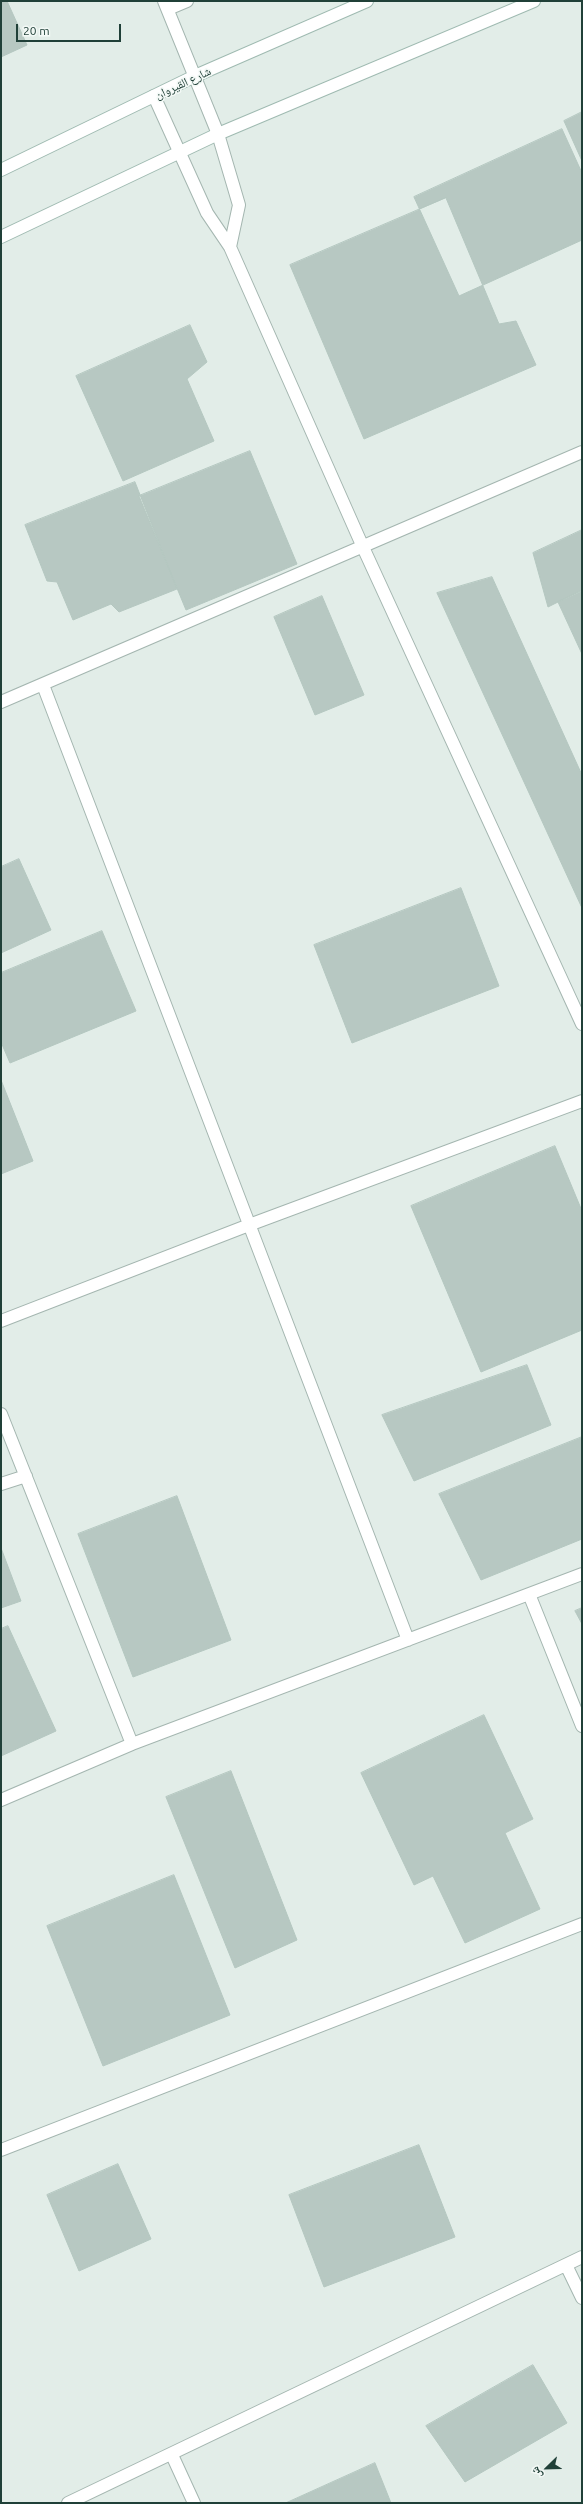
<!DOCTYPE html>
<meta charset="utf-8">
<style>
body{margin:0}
#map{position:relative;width:583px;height:2504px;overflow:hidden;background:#e2ede8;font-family:Ubuntu,"Noto Naskh Arabic",sans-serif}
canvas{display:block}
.frame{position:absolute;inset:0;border:2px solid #204038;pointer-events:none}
.north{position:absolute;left:527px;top:2448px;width:40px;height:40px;-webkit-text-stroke:3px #f3f9f6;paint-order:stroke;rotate:247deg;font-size:11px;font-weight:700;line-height:16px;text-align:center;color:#204038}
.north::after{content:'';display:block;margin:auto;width:14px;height:18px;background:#204038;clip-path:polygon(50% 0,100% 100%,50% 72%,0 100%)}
.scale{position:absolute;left:16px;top:24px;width:105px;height:18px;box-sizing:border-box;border:2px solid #204038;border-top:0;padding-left:5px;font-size:12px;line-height:14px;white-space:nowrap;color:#204038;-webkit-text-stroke:3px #f3f9f6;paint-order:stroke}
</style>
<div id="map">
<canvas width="583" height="2504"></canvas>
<div class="frame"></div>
<div class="north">ش</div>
<div class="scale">20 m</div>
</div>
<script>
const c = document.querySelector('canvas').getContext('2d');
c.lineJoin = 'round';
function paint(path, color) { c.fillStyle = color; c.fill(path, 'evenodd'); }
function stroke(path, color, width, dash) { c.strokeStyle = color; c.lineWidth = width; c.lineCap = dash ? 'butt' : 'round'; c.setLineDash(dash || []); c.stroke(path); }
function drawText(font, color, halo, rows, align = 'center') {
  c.font = font + ' Ubuntu,"Noto Naskh Arabic",sans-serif'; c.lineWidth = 3; c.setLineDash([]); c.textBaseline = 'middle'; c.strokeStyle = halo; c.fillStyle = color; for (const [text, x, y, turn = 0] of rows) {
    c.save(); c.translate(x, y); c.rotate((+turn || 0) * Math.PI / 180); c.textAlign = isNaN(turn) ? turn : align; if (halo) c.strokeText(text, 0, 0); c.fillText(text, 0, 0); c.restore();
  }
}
const building = new Path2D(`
 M 1,1 L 7,1 L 27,45 L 1,57 Z
 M 582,112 L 582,161 L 564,121 Z
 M 562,129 L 582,173 L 582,240 L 459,296 L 414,197 Z
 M 446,198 L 499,324 L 516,321 L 536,365 L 364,439 L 290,265 Z
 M 190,325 L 207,362 L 187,379 L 214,441 L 123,481 L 76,376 Z
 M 250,451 L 297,564 L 186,610 L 139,496 Z
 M 135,482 L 177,589 L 119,612 L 111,604 L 73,620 L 57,582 L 47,581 L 25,525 Z
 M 582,530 L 582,590 L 548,607 L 533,553 Z
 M 492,577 L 582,775 L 582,908 L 437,593 Z
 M 582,591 L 582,654 L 558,602 Z
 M 322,596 L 364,695 L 315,715 L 274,617 Z
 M 19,859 L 51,930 L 1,953 L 1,867 Z
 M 461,888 L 499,986 L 352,1043 L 314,945 Z
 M 102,931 L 136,1011 L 10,1063 L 1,1042 L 1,973 Z
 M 1,1080 L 33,1161 L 1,1174 Z
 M 555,1146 L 582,1211 L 582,1330 L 481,1372 L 411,1206 Z
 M 527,1365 L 551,1425 L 414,1481 L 382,1415 Z
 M 582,1437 L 582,1539 L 481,1580 L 439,1494 Z
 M 177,1496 L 231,1640 L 133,1677 L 78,1534 Z
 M 1,1548 L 21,1601 L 1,1608 Z
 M 582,1608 L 582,1624 L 575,1611 Z
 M 8,1626 L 56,1731 L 1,1756 L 1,1629 Z
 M 484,1715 L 533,1819 L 505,1833 L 540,1909 L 465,1943 L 433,1876 L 414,1885 L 361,1773 Z
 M 231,1771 L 297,1940 L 235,1968 L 166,1797 Z
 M 174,1875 L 230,2015 L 103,2066 L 47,1926 Z
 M 419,2145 L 455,2237 L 324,2287 L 289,2195 Z
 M 118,2164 L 151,2239 L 79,2271 L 47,2195 Z
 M 533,2365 L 567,2423 L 465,2482 L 426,2426 Z
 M 375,2463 L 391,2503 L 286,2503 Z`);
const street = new Path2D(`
 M 164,1 L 218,134 L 234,188 L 239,205 L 230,247
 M 168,9 L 187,1
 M 154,96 L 207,213 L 230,247 L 362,545 L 582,1024
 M 43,685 L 408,1640
 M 1,702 L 582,452
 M 1,1321 L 249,1225 L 582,1101
 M 1,1414 L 132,1744
 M 1,1484 L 26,1476
 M 529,1594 L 582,1726
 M 1,1800 L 132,1744 L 582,1574
 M 1,2150 L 582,1924
 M 566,2265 L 582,2298
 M 172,2455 L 194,2503
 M 68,2503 L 582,2257`);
const secondary = new Path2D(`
 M 1,170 L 195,76 L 367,1
 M 1,237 L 218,134 L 534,1`);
const streetNames = [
 ["شارع القيروان",183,83,-25]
];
paint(building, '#b7c8c2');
stroke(building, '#b4c7c0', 1);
stroke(street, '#a4b6b0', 14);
stroke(secondary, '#9fbab1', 14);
stroke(street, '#fff', 12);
stroke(secondary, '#fff', 12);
drawText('12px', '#204038', '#f3f9f6', streetNames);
</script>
